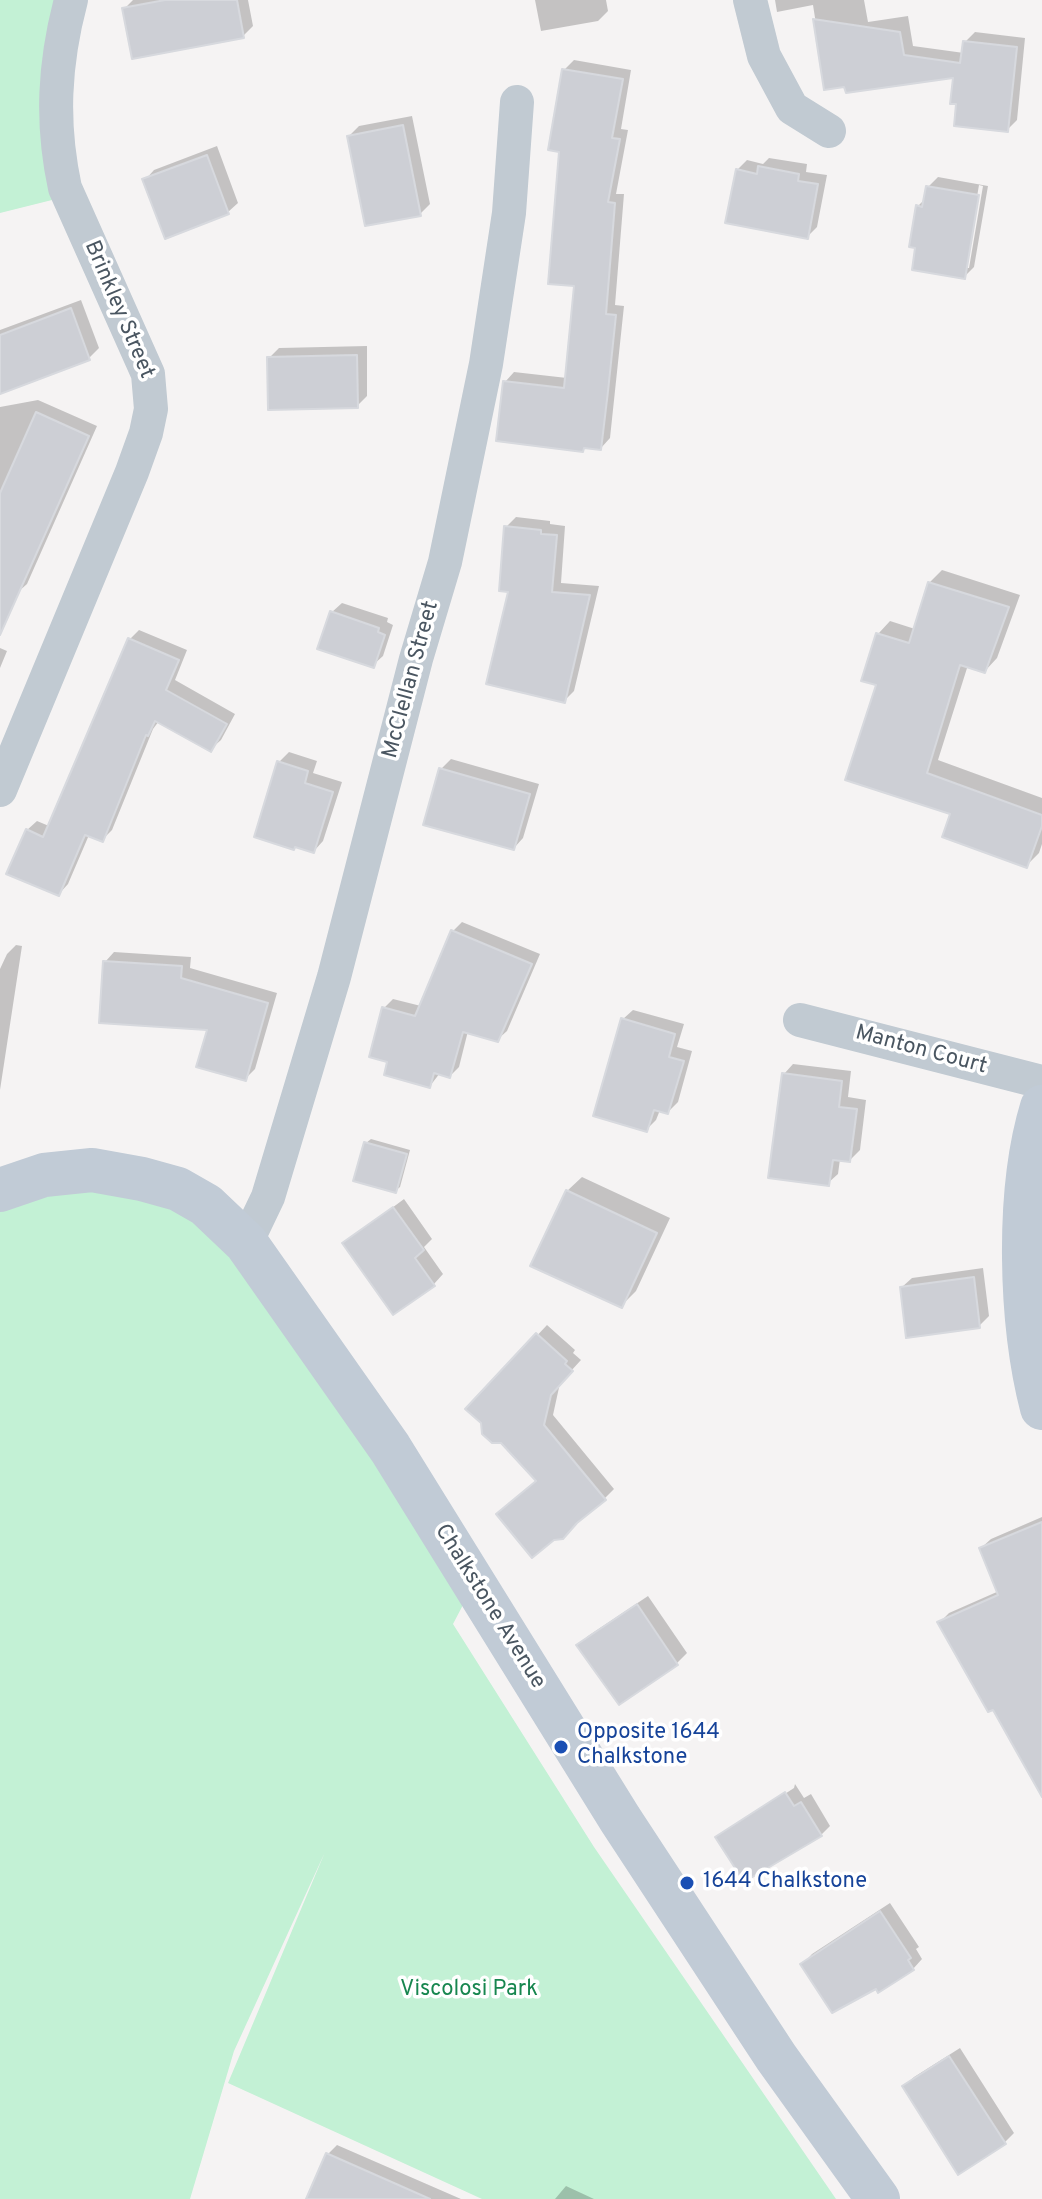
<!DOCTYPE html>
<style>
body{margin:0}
canvas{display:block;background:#f5f3f3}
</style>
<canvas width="1042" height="2199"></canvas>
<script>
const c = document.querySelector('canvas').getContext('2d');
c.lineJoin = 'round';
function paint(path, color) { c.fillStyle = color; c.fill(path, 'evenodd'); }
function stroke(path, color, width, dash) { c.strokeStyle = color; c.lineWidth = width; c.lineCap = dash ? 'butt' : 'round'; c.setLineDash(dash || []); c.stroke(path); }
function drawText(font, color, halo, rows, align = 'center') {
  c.font = font + ' Overpass,sans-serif'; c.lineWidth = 7; c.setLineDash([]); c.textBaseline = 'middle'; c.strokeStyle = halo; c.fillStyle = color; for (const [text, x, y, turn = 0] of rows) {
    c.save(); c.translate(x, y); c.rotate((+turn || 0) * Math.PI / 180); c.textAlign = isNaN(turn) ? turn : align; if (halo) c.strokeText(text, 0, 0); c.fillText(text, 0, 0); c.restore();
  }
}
const green = new Path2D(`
 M 0,0 L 71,0 L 72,195 L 0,213 Z
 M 78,1166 L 240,1233 L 464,1603 L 453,1624 L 594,1847 L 836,2199 L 482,2199 L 228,2083 L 325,1852 L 234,2051 L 190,2199 L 0,2199 L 0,1181 Z`);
const shadow = new Path2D(`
 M 133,0 L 248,0 L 253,26 L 243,36 L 124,9 Z
 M 535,0 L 606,0 L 608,11 L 598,21 L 541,31 Z
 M 775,0 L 864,0 L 868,22 L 908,16 L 913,46 L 964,53 L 965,42 L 975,32 L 1025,38 L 1017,120 L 1007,130 L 959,103 L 955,76 L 826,88 L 813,5 L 777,12 Z
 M 574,60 L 631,70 L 621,129 L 628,130 L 616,194 L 624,194 L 615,305 L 624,306 L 610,438 L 601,448 L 587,446 L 583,450 L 505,382 L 514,372 L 567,378 L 576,284 L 561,150 L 564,70 Z
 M 412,116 L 430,204 L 420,214 L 349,136 L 359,126 Z
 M 217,146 L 238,203 L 228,212 L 145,180 L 154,170 Z
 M 769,158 L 807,164 L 806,172 L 827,175 L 817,227 L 807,237 L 737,170 L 747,160 L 763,164 Z
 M 938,177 L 988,186 L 974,267 L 964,277 L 918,206 L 926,198 L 928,187 ZM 979,185 L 983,186 L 969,268 L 965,268 Z
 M 81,300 L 99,348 L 89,358 L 7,389 L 0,371 L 0,330 Z
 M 367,346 L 367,396 L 357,406 L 269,358 L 279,348 Z
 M 38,400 L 97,426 L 27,584 L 17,593 L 0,587 L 0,407 Z
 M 516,517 L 550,521 L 550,524 L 565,526 L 561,583 L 599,586 L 574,691 L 564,701 L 511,590 L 506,527 Z
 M 942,570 L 1020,595 L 997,658 L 985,671 L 968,665 L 938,760 L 1042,798 L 1042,844 L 1039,853 L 1026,866 L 953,813 L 847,779 L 878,684 L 878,634 L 890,621 L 915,629 L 929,583 Z
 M 342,603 L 388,618 L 387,622 L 393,625 L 383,656 L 373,665 L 332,612 Z
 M 139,630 L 187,650 L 175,680 L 235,714 L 221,740 L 211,749 L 159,721 L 153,729 L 112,830 L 102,840 L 89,835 L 68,884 L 59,894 L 27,830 L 37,821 L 49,826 L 129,640 Z
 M 0,648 L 7,651 L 0,668 Z
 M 289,752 L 317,761 L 313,773 L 342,782 L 323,841 L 314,851 L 279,762 Z
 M 451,759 L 539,784 L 523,838 L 514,848 L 441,769 Z
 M 462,922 L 540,954 L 507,1031 L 497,1040 L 468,1031 L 459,1067 L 450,1076 L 440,1073 L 430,1086 L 390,1060 L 384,1008 L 393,999 L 421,1006 L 453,931 Z
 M 16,945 L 22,946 L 0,1090 L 0,969 L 7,954 Z
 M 114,952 L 191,957 L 190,968 L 277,993 L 255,1069 L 245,1079 L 209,1029 L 105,962 Z
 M 633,1010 L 684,1024 L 677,1047 L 692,1051 L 678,1102 L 668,1112 L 660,1110 L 656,1120 L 646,1130 L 623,1019 Z
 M 793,1064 L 851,1071 L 848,1097 L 866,1100 L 860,1150 L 850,1160 L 840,1159 L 838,1174 L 828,1183 L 784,1074 Z
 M 371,1139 L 410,1150 L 400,1187 L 395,1191 L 366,1143 Z
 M 582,1177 L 670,1218 L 636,1291 L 621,1306 L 567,1191 Z
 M 404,1199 L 432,1239 L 424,1247 L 443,1274 L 434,1284 L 345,1243 Z
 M 983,1268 L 989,1316 L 979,1326 L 902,1287 L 912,1278 Z
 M 547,1325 L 575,1350 L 573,1353 L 581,1360 L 560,1383 L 553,1415 L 614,1489 L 604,1499 L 538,1481 L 468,1409 Z
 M 1042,1517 L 1042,1793 L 994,1707 L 940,1622 L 949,1613 L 999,1591 L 981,1548 L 991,1539 Z
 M 648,1596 L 687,1653 L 677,1663 L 620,1702 L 578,1645 L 588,1636 Z
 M 795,1784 L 804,1798 L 811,1794 L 830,1826 L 821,1835 L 717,1838 L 725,1830 L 725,1833 L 794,1788 Z
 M 890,1903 L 919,1947 L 916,1949 L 922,1959 L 913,1969 L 876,1986 L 803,1964 L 812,1954 Z
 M 960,2048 L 1014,2133 L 1004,2143 L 904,2086 L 914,2077 Z
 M 337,2145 L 461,2199 L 308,2199 L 328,2154 Z
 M 566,2186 L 594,2199 L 555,2199 Z`);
const building = new Path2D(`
 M 165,0 L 237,0 L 244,38 L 132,59 L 122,8 Z
 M 813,19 L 900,32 L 904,55 L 960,63 L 963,41 L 1017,47 L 1008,132 L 954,126 L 956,104 L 950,104 L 953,78 L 846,93 L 844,87 L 824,90 Z
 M 562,69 L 623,79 L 612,138 L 620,139 L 608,202 L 615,203 L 606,314 L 616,315 L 608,391 L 601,450 L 584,448 L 583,452 L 496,441 L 503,381 L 564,388 L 574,286 L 548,284 L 559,152 L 548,150 Z
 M 403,125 L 421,216 L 365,226 L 347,136 Z
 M 207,155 L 229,214 L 165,239 L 142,179 Z
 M 758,166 L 799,174 L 798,181 L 818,184 L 808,239 L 725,223 L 736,169 L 757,174 Z
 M 926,186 L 979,195 L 965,279 L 912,270 L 915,248 L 909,247 L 916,205 L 922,207 Z
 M 71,308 L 90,360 L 0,394 L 0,335 Z
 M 357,355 L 358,408 L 268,410 L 267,357 Z
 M 36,412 L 89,436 L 0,635 L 0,493 Z
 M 504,526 L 541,530 L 541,534 L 557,535 L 552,592 L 590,595 L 565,703 L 486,684 L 508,592 L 499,591 Z
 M 928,582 L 1009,607 L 985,673 L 960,665 L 927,773 L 1042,815 L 1042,826 L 1027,868 L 942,837 L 950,814 L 845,780 L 876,685 L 861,681 L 876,633 L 909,643 Z
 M 330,611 L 379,628 L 378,632 L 385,635 L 374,668 L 317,649 Z
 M 128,638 L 179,660 L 166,690 L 227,724 L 211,752 L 155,721 L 148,736 L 146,735 L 103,842 L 85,835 L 59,896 L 6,874 L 26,829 L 43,837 Z
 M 277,761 L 308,771 L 305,783 L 333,792 L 314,853 L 295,847 L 294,850 L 254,837 Z
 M 439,768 L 530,794 L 514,850 L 423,825 Z
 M 451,930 L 532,964 L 498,1042 L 463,1032 L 450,1078 L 434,1073 L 430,1088 L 384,1075 L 387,1062 L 369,1057 L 382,1007 L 415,1016 Z
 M 103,961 L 182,966 L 181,978 L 268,1003 L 246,1081 L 196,1067 L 207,1030 L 99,1023 Z
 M 621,1018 L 675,1034 L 669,1057 L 684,1061 L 668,1114 L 654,1110 L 647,1132 L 593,1116 Z
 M 782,1073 L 842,1081 L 839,1107 L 857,1109 L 850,1162 L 833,1160 L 829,1186 L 768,1178 Z
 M 364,1142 L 407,1154 L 396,1193 L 353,1181 Z
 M 566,1190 L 657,1233 L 622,1308 L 530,1266 Z
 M 393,1207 L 424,1250 L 415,1258 L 435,1286 L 393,1315 L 342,1243 Z
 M 974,1277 L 980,1328 L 906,1338 L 900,1287 Z
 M 536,1333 L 567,1361 L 565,1364 L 573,1371 L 551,1395 L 544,1425 L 606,1500 L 577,1523 L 563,1539 L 554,1540 L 532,1558 L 496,1514 L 536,1481 L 501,1443 L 492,1443 L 482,1434 L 481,1423 L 465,1409 Z
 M 1042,1522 L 1042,1797 L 993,1710 L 988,1712 L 937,1622 L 998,1595 L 979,1548 Z
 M 637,1604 L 678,1665 L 619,1705 L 576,1645 Z
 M 785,1792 L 794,1806 L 801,1802 L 822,1836 L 744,1882 L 715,1837 Z
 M 880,1911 L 911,1958 L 908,1960 L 914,1970 L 878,1993 L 876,1989 L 832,2013 L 800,1964 Z
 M 949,2056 L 1006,2144 L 958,2175 L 902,2086 Z
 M 326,2153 L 430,2199 L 306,2199 Z`);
const minor = new Path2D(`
 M 750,0 L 764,56 L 792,108 L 829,131
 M 0,790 L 132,472 L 146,433 L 151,409 L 148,374 L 65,188 C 51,123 54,64 71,0
 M 800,1020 L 1042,1082
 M 246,1243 L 268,1197 L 334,977 L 416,659 L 445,562 L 486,364 L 509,213 L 517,102`);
const secondary = new Path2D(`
 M 1042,1107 C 1016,1192 1020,1323 1042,1408
 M 0,1190 L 44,1175 L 92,1170 L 142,1179 L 178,1189 L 206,1205 L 246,1243 L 390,1448 L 620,1819 L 776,2057 L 878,2199`);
const markers = [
 [561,1747,8,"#1a4fb4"],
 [687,1883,8,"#1a4fb4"]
];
const streetNames = [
 ["Brinkley Street",118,310,67],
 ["McClellan Street",412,680,-75],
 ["Manton Court",921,1051,15],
 ["Chalkstone Avenue",489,1607,58]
];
const transitNames = [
 ["Opposite 1644",577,1734],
 ["Chalkstone",577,1759],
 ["1644 Chalkstone",703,1883]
];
const parkNames = [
 ["Viscolosi Park",469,1991]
];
paint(green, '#c3f1d5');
paint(shadow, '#0003');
paint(building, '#cdcfd5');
stroke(building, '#d7d9de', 2);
stroke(minor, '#c1cad2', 34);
stroke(secondary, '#c1cbd6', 44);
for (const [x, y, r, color] of markers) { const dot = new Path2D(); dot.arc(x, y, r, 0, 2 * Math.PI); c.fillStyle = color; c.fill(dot); stroke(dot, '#fff', 3); }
drawText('22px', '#4a5661', '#fff', streetNames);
drawText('22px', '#164399', '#fff', transitNames, 'left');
drawText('22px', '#17864f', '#fff', parkNames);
</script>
